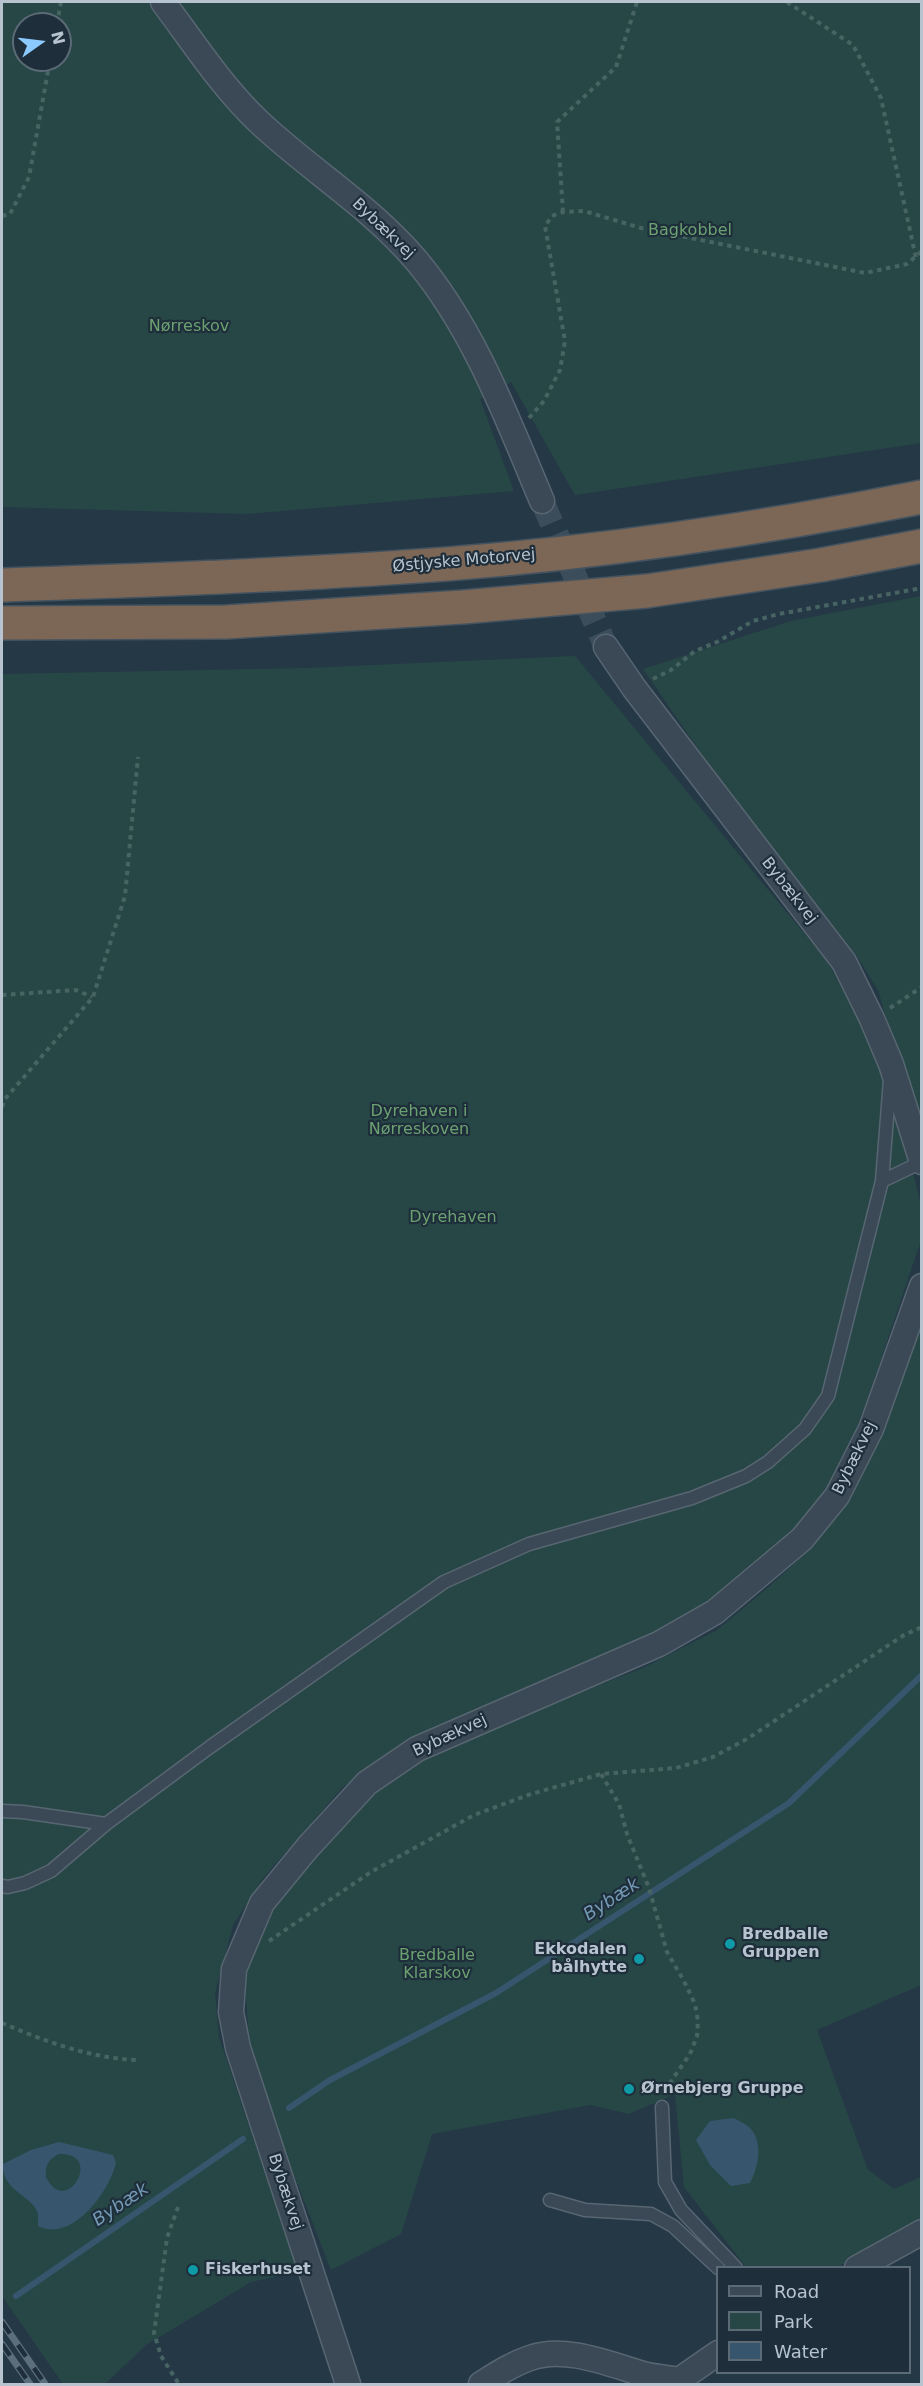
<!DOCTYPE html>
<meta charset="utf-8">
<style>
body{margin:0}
#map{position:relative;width:923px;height:2386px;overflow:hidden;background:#253846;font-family:"DejaVu Sans",sans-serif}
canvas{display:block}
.frame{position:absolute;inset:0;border:3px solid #b7c3ce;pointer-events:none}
.legend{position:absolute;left:716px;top:2266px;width:195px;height:108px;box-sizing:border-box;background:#1e2e3a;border:2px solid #5b6a75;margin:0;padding:8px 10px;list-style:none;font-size:18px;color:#b7c3ce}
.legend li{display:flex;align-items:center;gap:12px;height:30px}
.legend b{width:30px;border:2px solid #5b6a75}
.north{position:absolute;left:12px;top:12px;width:60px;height:60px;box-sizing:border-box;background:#1e2e3a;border:2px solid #5b6a75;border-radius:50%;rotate:76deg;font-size:16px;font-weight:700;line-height:24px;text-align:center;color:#b7c3ce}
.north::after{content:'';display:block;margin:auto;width:21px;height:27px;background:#8bc9ff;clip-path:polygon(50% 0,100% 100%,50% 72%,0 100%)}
</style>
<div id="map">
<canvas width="923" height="2386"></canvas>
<div class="frame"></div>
<ul class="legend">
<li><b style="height:8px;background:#3a4955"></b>Road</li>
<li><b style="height:16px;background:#274746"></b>Park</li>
<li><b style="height:16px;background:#37566e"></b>Water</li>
</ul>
<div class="north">N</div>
</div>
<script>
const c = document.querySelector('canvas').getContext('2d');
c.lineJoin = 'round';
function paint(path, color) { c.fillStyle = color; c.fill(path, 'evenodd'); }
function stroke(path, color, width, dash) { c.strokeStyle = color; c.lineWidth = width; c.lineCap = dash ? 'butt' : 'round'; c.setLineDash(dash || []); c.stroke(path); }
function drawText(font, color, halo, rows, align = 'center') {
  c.font = font + ' "DejaVu Sans",sans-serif'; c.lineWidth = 4.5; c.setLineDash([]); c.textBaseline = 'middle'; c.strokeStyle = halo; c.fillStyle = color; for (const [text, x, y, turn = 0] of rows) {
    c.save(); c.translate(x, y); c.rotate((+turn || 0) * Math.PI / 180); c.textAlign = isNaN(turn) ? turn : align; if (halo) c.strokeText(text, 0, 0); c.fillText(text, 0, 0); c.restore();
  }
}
const green = new Path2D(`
 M 2,2 L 921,2 L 921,443 L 575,495 L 511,382 L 480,399 L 514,491 L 247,514 L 2,507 ZM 24,24 L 60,24 L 60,60 L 24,60 Z
 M 921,596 L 921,1137 L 878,990 L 856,955 L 714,772 L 643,669 L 791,621 Z
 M 575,656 L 827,961 L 868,1036 L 900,1118 L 920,1201 L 920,1243 L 869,1395 L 847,1453 L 817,1507 L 774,1551 L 722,1594 L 643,1642 L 384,1755 L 342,1788 L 264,1877 L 233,1925 L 215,1993 L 219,2037 L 298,2272 L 251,2282 L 146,2345 L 105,2384 L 63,2384 L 2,2296 L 2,674 L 307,668 Z
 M 921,1307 L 921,1985 L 817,2030 L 868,2170 L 894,2189 L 921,2177 L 921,2221 L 838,2267 L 746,2267 L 684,2187 L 675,2094 L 629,2114 L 590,2105 L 432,2134 L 401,2234 L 331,2270 L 256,2077 L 248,2027 L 245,1982 L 253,1946 L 273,1906 L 307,1862 L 383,1786 L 410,1765 L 468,1737 L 645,1667 L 717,1630 L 764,1591 L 797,1561 L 825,1530 Z`);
const water = new Path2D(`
 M 734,2118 C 739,2121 746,2124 750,2128 C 764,2143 758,2168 750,2183 L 731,2186 L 710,2165 L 696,2140 L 710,2121 Z
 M 59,2142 L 113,2155 L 116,2163 C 109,2192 72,2243 38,2226 C 38,2221 39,2215 37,2211 C 31,2196 1,2189 3,2164 L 31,2150 ZM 59,2154 C 105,2152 66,2219 46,2177 C 45,2166 48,2159 59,2154 Z`);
const stream = new Path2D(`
 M 289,2108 L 330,2080 L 496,1993 L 789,1803 L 922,1675
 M 16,2296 L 243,2139`);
const streetTunnel = new Path2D(`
 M 542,501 L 606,647`);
const path = new Path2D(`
 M 787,2 L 853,45 L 881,98 L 916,258
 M 57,24 L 61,2
 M 563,212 L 557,122 L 616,67 L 637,2
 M 2,216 L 10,214 L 29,177 L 50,60
 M 529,418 L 544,401 L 560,370 L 565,341 L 545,226 L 552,216 L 563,212 L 584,211 L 641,228 L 865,273 L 907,264 L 922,251
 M 653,679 L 671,670 L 695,651 L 717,642 L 753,621 L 779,614 L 922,588
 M 2,995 L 76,990 L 92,997
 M 890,1008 L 922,987
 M 2,1107 L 5,1099 L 93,997 L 125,896 L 138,757
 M 601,1774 L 619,1804 L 627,1834 L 649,1888 L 667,1952 L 684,1981 L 695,2004 L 698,2021 L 697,2036 L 690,2054 L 665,2090 L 664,2095
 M 269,1941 L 371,1872 L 474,1815 L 528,1795 L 601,1774 L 676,1768 L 713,1757 L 747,1739 L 904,1635 L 922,1627
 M 2,2023 C 44,2041 92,2059 139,2060
 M 178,2207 L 167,2238 L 154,2333 L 161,2356 L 179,2384`);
const lane = new Path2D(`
 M 882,1181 L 922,1162
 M 2,1811 L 23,1812 L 106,1824
 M 2,1886 L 8,1887 L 25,1883 L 51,1871 L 106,1824 L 210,1747 L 444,1582 L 529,1544 L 692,1498 L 746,1476 L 768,1462 L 805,1429 L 828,1396 L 882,1181 L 890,1080
 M 662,2107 L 665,2182 L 681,2210 L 736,2268
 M 550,2200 L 585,2210 L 651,2214 L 673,2226 L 718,2268`);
const street = new Path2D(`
 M 163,2 C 193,42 222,87 259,122 C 310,170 370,206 416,260 C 474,329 507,418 542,501
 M 606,647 L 634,688 L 844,962 L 872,1019 L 891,1064 L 922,1162
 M 857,2268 L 922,2232
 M 348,2384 L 238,2048 L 231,2012 L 234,1969 L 262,1903 L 308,1847 L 367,1783 L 417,1749 L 659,1644 L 715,1612 L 802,1539 L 837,1496 L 871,1429 L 922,1286
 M 481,2384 C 497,2374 512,2364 530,2358 C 567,2345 611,2365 647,2375 C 657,2377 668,2378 679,2380 L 718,2353`);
const highway = new Path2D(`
 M 2,585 C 150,580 299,575 447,564 C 607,552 765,528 922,497
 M 2,623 L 226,622 L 463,607 L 647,591 L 821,565 L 922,546`);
const rail = new Path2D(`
 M 2,2322 L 45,2384
 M 2,2344 L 30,2384`);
const markers = [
 [730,1944,6,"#0f9aa8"],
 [639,1959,6,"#0f9aa8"],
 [629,2089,6,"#0f9aa8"],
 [193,2270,6,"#0f9aa8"]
];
const streetNames = [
 ["Bybækvej",383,229,44],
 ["Østjyske Motorvej",464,561,-5],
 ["Bybækvej",789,891,52],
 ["Bybækvej",855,1458,-64],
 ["Bybækvej",450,1736,-25],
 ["Bybækvej",285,2192,72]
];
const parkNames = [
 ["Bagkobbel",690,231],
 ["Nørreskov",189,327],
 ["Dyrehaven i",419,1112],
 ["Nørreskoven",419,1130],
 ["Dyrehaven",453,1218],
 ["Bredballe",437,1956],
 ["Klarskov",437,1974]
];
const poiNames = [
 ["Bredballe",742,1935],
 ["Gruppen",742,1953],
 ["Ekkodalen",627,1950,"right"],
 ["bålhytte",627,1968,"right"],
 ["Ørnebjerg Gruppe",641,2089],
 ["Fiskerhuset",205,2270]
];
const waterNames = [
 ["Bybæk",612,1900,-33],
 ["Bybæk",121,2205,-34]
];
paint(green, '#274746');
paint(water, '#37566e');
stroke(stream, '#37566e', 6);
stroke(streetTunnel, '#3b4d5a', 24, [24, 12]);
stroke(lane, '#586672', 15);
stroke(street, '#586672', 27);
stroke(highway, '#44535f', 36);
stroke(path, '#476463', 4, [4.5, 4.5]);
stroke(lane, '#3a4955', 12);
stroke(street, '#3a4955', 24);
stroke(highway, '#7c6756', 33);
stroke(rail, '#5b6e7c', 7);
stroke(rail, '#1e2e3a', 4.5, [14]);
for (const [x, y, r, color] of markers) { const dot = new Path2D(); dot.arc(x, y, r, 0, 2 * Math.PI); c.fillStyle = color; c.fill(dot); stroke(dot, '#1e2e3a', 2); }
drawText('16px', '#b7c3ce', '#1e2e3a', streetNames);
drawText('16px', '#6ca171', '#1e2e3a', parkNames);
drawText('bold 16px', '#b7c3ce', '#1e2e3a', poiNames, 'left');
drawText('italic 18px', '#7499b4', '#1e2e3a', waterNames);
</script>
